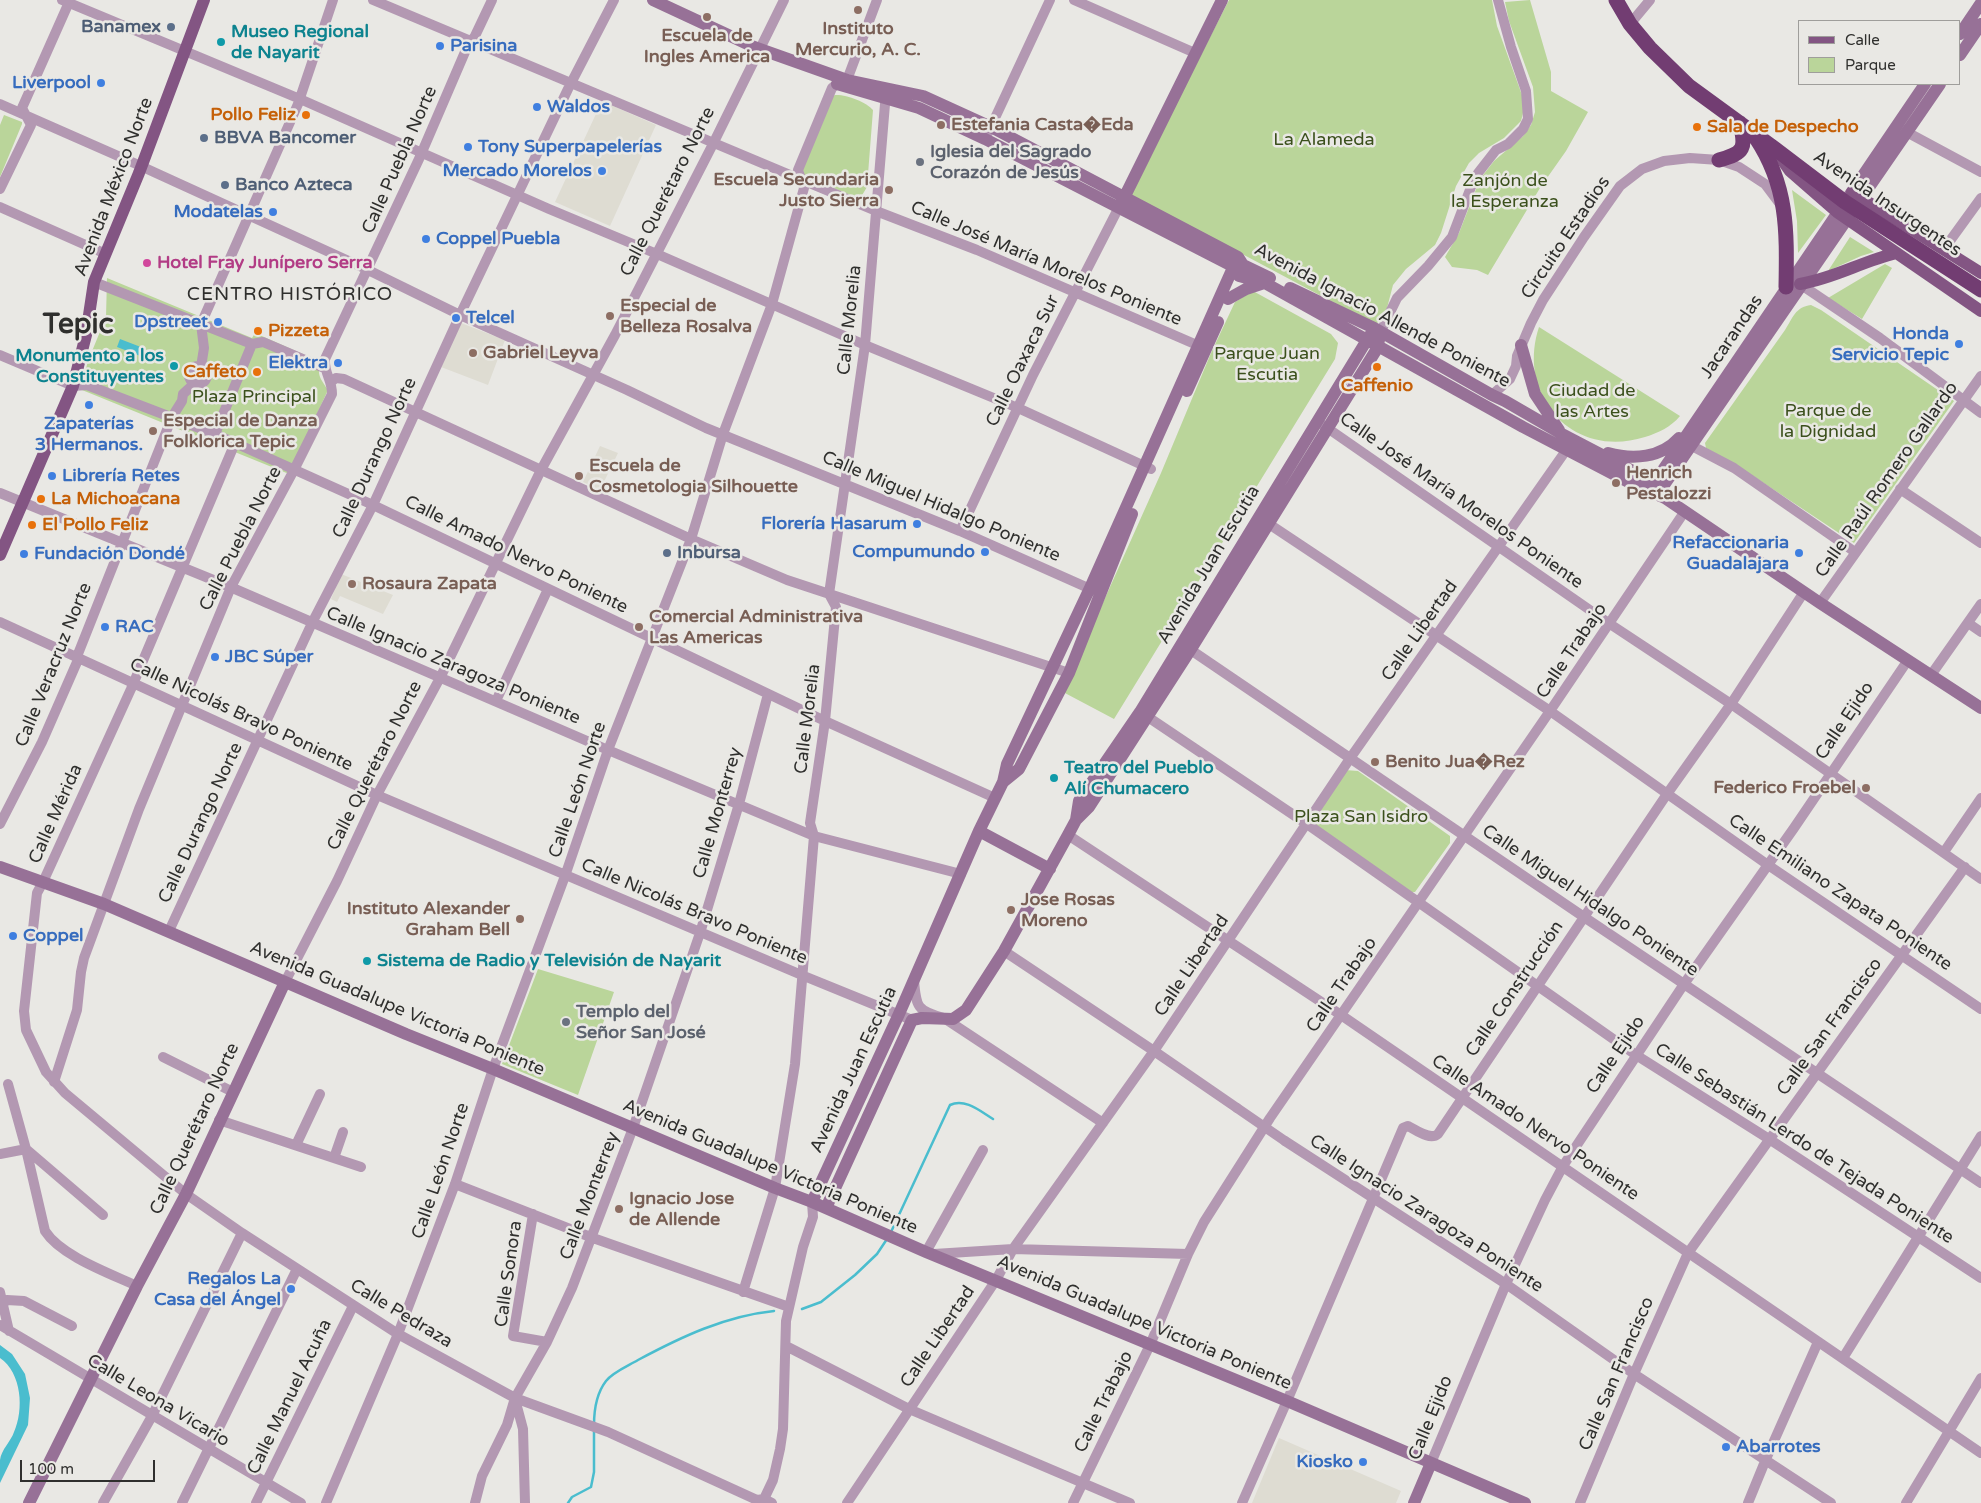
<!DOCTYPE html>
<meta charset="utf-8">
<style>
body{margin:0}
#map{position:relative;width:1981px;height:1503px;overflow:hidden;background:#e9e8e4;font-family:"Varela Round",sans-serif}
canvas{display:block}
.legend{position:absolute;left:1798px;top:20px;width:162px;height:65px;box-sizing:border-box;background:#e9e8e4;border:1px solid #9f9e9b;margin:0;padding:6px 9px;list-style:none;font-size:15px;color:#2f2f2d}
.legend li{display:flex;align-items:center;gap:10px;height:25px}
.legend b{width:25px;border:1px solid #9f9e9b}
.scale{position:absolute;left:20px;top:1460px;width:135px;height:22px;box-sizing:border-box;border:2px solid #2f2f2d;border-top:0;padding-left:6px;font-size:15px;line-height:18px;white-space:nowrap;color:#2f2f2d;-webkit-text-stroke:4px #e9e8e4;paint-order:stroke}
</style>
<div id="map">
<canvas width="1981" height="1503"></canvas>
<ul class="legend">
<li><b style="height:6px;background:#835583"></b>Calle</li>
<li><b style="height:14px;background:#bad59a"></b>Parque</li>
</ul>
<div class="scale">100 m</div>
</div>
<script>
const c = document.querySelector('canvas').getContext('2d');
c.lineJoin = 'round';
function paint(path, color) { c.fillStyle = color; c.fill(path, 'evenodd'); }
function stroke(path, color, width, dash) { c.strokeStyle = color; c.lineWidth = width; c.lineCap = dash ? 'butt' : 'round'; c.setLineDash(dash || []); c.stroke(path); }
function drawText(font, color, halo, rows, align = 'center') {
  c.font = font + ' "Varela Round",sans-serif'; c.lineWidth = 5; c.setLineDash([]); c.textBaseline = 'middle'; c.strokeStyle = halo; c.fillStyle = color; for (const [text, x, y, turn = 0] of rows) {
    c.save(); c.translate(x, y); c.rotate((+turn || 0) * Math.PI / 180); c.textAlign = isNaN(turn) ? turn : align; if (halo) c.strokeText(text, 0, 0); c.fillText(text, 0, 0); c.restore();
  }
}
const built = new Path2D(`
 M 602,101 L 656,125 L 610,226 L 555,202 Z
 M 461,323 L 505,340 L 488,385 L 441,367 Z
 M 600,446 L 618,453 L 600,490 L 583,482 Z
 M 341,574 L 393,595 L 383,614 L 340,596 L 337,602 L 331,599 Z
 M 1279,1438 L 1401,1491 L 1396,1503 L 1252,1503 Z`);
const green = new Path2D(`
 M 1229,0 L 1492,0 L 1497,26 L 1522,95 L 1524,109 L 1521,121 L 1504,138 L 1479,153 L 1469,163 L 1456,186 L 1441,233 L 1435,245 L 1406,269 L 1393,285 L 1387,308 L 1376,325 L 1129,194 Z
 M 1530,0 L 1551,72 L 1551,91 L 1588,112 L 1566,151 L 1540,188 L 1488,275 L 1477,270 L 1452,267 L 1445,257 L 1459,233 L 1480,179 L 1494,161 L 1523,136 L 1531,125 L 1535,112 L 1533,87 L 1509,21 L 1505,2 Z
 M 835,95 C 845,94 867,102 873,110 L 867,187 L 861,197 L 856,198 L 804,175 L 802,166 L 832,97 Z
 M 4,115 L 22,122 L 22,124 L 0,177 L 0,125 Z
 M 1792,190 L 1826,215 L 1798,253 L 1797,221 Z
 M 1850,237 L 1874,252 L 1861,256 L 1828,271 Z
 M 1885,264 L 1892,268 L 1862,319 L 1828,298 Z
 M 107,278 L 252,338 L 255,333 L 321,362 C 316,375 321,379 328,390 L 289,474 L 82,390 L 81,387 L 88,361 L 106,317 Z
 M 1253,291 L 1331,334 L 1338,343 L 1335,359 L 1114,719 L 1063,692 L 1161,473 L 1211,353 L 1235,302 Z
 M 1811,305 L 1821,310 L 1954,401 L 1854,543 L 1744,470 L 1706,448 L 1705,443 L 1785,330 C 1793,318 1795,307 1811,305 Z
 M 1539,327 L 1680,416 C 1671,427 1658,433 1645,437 C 1573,460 1516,396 1539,327 Z
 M 1345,770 L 1358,771 L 1450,836 L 1450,843 L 1415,892 L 1410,892 L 1312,824 Z
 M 538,969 L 614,992 L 578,1095 L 502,1064 Z`);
const water = new Path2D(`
 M 120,339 L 146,349 L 143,357 L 117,347 Z
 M 0,1345 L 12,1354 L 25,1374 L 30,1398 L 28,1425 L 0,1483 C 0,1475 0,1467 0,1460 C 1,1450 11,1441 14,1432 C 24,1410 22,1373 0,1358 Z`);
const stream = new Path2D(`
 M 891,1232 L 950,1105 C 965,1098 980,1111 993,1119
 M 802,1309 L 821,1302 L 855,1275 L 877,1254 L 887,1239
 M 594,1425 C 594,1409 596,1394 606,1381 C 613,1372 628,1366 638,1360 C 681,1337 725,1316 774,1311
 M 568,1503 L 572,1497 L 591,1487 L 594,1472 L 594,1430`);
const street = new Path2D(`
 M 62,0 L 300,99 L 549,209 L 657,254 L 865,345 L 1018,408 L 1151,469
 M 373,0 L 876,211 L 977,250 L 1197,345 L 1202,352
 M 1074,0 L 1195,53
 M 1630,24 L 1650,0
 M 847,80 L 877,0
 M 0,104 L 134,163 L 364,268 L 460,315 L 627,390 L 706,428 L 960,531 L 1095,591
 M 1901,129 L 1981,172
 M 988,133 L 1050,0
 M 0,189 L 31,125 L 22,108 L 70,0
 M 0,207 L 106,254
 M 1944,249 L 1981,198
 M 94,282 L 252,344 L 263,342 L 324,368
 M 1800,284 L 1880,338 L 1981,413
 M 1380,333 L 1397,298 L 1428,266 L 1452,237 L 1471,187 L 1478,173 L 1496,150 L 1508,144 L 1523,129 L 1528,119 L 1526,91 L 1511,47 L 1498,0
 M 0,355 L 73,386 L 87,385 L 215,434 L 373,505 L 825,721 L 995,798
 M189 375a9 9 0 1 1 18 0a9 9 0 1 1-18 0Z
 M 201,367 L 204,348 L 201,324 L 298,104 L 333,0
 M 332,381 L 336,378 L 344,379 L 691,539 L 787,580 L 1069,673
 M 1492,395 L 1510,379 L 1516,366 L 1517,356 L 1531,323 L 1543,300 L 1584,237 L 1620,186 L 1642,169 L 1664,161 L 1690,158 L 1719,160 L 1739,167 L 1765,184 L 1780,204
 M 1323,425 L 1610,624 L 1731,704 L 1981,879
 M 215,434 L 252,344
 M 235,443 L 131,689 L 43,882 L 37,893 L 24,1011 L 26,1030 L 46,1072 L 65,1093 L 186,1194 L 242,1233 L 398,1334 L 515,1398 L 608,1432 L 757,1500 L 764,1499 L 772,1503
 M 1692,446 L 1734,468 L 1855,552
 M 1900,489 L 1981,543
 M 0,493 L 228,586 L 608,750 L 814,836 L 961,874
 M 1263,520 L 1550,711 L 1768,865 L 1981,1009
 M 960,531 L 1033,375 L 1119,207
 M 1820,603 L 1981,376
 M 0,622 L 377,795 L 804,976 L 912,1020
 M 1968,623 L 1981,632
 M 1185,646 L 1584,917 L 1981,1183
 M 1931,675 L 1981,604
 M 496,701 L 548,589
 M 1142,713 L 1307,824 L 1636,1055 L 1769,1139 L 1981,1278
 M 0,824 L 42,742 L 77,662 L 78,654 L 172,417 L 182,401 L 183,394 L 195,383
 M 1068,835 L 1341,1015 L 1981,1453
 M 1944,852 L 1981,798
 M 169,931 L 312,623 L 373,505 L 460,315 L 568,89 L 614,0
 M 1004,951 L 1154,1051 L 1237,1108
 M 914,980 C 916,1007 917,1011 944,1018 L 1103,1123
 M 285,982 L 337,881 L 377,795 L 441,676 L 541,470 L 615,335 L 713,144 L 784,0
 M 163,1057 L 233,1092
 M 54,1082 L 77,1010 L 81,972 L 84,958 L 139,809 L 231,587 L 294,470 L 332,394 C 332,379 324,374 325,359 L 419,159 L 468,45 L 475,36 L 492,0
 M 8,1084 L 26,1149 L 45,1231 C 61,1256 109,1273 137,1286
 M 219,1120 L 361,1167
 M 1285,1141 L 1506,1284 L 1634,1374 L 1831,1503
 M 296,1145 L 320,1094
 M 0,1154 L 26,1149 L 103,1215
 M 334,1158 L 343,1132
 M 455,1184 L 593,1238 L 789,1307
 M 533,1214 L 513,1336 L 547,1342
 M 926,1252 L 983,1150
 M 934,1254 L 1013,1249 L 1188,1254
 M 0,1292 L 9,1331
 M 743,1292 L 775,1188 L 795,1064 L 814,836 L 810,823 L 825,721 L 836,607 L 829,594 L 865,345 L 886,92
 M 3,1304 L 7,1300 L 24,1301 L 72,1326
 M 0,1325 L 301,1503
 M 786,1346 L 909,1409 L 1130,1503
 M 1843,1358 L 1981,1136
 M 515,1399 L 523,1429 L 525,1503
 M 1431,1463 L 1506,1284 L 1545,1200 L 1563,1166 L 1684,984 L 1794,828 L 1908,660
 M 764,1499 L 773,1480 L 780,1449 L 783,1429 L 786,1321 L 803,1247 L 813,1217 L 812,1202
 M 103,1503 L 152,1416 L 242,1233
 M 182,1503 L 297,1269
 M 256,1503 L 353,1306
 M 326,1503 L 398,1334 L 455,1184 L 493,1069 L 565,876 L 608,750 L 691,539 L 723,434 L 772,304 L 804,188 L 798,170 L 832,88 L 837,84
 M 475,1503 L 482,1476 L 507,1425 L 515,1398 L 547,1342 L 572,1288 L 633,1128 L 700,933 L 739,804 L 768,694
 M 847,1503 L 996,1280 L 1013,1249 L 1154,1051 L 1351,757 L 1567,449
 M 1073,1503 L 1150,1345 L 1188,1254 L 1204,1222 L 1270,1118 L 1550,711 L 1685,511
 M 1242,1503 L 1287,1401 L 1403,1128 L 1408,1126 C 1416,1130 1430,1141 1438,1134 L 1667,794 L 1731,704 L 1804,592
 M 1580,1503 L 1634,1374 L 1688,1253 L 1965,867
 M 1748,1503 L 1766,1459 L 1818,1342
 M 1906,1503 L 1981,1378`);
const secondary = new Path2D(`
 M 653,0 L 754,47 L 847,80 L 923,96 L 991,127 L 1238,257 L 1243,265 L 1270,278
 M 1960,34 L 1981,3
 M 1960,55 L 1981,24
 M 837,84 L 919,108 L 985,139 L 1234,267 L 1239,276 L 1265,283 L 1523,427 L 1636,486 L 1665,498 L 1820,603 L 1981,708
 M 1121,204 L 1222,0
 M 1290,288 L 1374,328 L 1492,395 L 1505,401 L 1562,434 L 1654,482 L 1665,498
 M 1228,299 L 1246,289 L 1264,283
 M 1521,345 L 1535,394 L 1559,430
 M 1187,391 L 1218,322
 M 1608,453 C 1633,460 1661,458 1679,438
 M 1650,489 L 1925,84
 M 1657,495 L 1940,84
 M 1003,782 L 1019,769 L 1069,673 L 1132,514
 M 1076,820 L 1089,807 L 1191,649 L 1378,347 L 1379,339
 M 979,831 L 1050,869
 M 0,867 L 104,904 L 406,1034 L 493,1069 L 775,1188 L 812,1202 L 926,1252 L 1287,1401 L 1525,1503
 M 812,1202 L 899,1014 L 979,831 L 1003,782 L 1007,764 L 1090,588 L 1236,261
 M 826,1208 L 912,1020 L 922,1018 L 953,1019 L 966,1010 L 1004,951 L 1068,835 L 1076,820 L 1079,801 L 1140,712 L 1370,335
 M 29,1503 L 137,1286 L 186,1194 L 285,982
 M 1414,1503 L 1431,1463`);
const primary = new Path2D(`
 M 1778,154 L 1790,171 L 1837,212 L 1981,311
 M 1852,192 L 1981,273
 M 1800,284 C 1836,278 1862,261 1897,253
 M 0,555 L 73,386 L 86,335 L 94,282 L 139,173 L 204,0`);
const highway = new Path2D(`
 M 1616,0 L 1630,24 L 1650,48 L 1689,86 L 1774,148 L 1845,202 L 1981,290
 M 1756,138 C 1788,186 1787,231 1786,287
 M 1719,160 C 1745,153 1746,148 1740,123`);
const streetBridge = new Path2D(`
 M 1237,1108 L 1285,1141`);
const markers = [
 [858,10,5,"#8d6e63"],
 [707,17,5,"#8d6e63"],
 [171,27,5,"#5c6f8a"],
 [221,42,5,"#0f9aa8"],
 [440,46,5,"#3f7fe0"],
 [101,83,5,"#3f7fe0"],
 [537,107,5,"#3f7fe0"],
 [306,115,5,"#e8710a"],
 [941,125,5,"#8d6e63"],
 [1697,127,5,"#e8710a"],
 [204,138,5,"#5c6f8a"],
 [468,147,5,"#3f7fe0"],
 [920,162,5,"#6b7280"],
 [602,171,5,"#3f7fe0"],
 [225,185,5,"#5c6f8a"],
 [889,190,5,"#8d6e63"],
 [273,212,5,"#3f7fe0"],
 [426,239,5,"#3f7fe0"],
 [147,263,5,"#d1479c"],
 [610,316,5,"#8d6e63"],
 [456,318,5,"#3f7fe0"],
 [218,322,5,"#3f7fe0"],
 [258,331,5,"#e8710a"],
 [1959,344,5,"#3f7fe0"],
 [473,353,5,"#8d6e63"],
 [338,363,5,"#3f7fe0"],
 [174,366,5,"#0f9aa8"],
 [1377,367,5,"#e8710a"],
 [257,372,5,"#e8710a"],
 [89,405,5,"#3f7fe0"],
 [153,431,5,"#8d6e63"],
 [52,476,5,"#3f7fe0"],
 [579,476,5,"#8d6e63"],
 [1616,483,5,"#8d6e63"],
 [41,499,5,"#e8710a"],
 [917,524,5,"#3f7fe0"],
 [32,525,5,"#e8710a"],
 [985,552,5,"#3f7fe0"],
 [667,553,5,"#5c6f8a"],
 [1799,553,5,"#3f7fe0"],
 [24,554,5,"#3f7fe0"],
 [352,584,5,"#8d6e63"],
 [105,627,5,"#3f7fe0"],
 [639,627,5,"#8d6e63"],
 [215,657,5,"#3f7fe0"],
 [1375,762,5,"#8d6e63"],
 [1054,778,5,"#0f9aa8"],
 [1866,788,5,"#8d6e63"],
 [1011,910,5,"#8d6e63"],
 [520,919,5,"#8d6e63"],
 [13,936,5,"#3f7fe0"],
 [367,961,5,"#0f9aa8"],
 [566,1022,5,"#6b7280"],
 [619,1209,5,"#8d6e63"],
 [291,1289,5,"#3f7fe0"],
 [1726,1447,5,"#3f7fe0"],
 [1363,1462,5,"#3f7fe0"]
];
const serviceNames = [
 ["Banamex",161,27,"right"],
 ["BBVA Bancomer",214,138],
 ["Banco Azteca",235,185],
 ["Inbursa",677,553]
];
const educationNames = [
 ["Instituto",858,29,"center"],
 ["Mercurio, A. C.",858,50,"center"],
 ["Escuela de",707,36,"center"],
 ["Ingles America",707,57,"center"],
 ["Estefania Casta�Eda",951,125],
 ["Escuela Secundaria",879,180,"right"],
 ["Justo Sierra",879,201,"right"],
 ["Especial de",620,306],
 ["Belleza Rosalva",620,327],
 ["Gabriel Leyva",483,353],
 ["Especial de Danza",163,421],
 ["Folklorica Tepic",163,442],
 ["Escuela de",589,466],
 ["Cosmetologia Silhouette",589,487],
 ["Henrich",1626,473],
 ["Pestalozzi",1626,494],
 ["Rosaura Zapata",362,584],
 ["Comercial Administrativa",649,617],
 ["Las Americas",649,638],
 ["Benito Jua�Rez",1385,762],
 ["Federico Froebel",1856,788,"right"],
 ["Jose Rosas",1021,900],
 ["Moreno",1021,921],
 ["Instituto Alexander",510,909,"right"],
 ["Graham Bell",510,930,"right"],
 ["Ignacio Jose",629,1199],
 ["de Allende",629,1220]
];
const cultureNames = [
 ["Museo Regional",231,32],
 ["de Nayarit",231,53],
 ["Monumento a los",164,356,"right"],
 ["Constituyentes",164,377,"right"],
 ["Teatro del Pueblo",1064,768],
 ["Alí Chumacero",1064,789],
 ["Sistema de Radio y Televisión de Nayarit",377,961]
];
const shopNames = [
 ["Parisina",450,46],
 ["Liverpool",91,83,"right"],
 ["Waldos",547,107],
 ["Tony Superpapelerías",478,147],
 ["Mercado Morelos",592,171,"right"],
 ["Modatelas",263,212,"right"],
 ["Coppel Puebla",436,239],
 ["Telcel",466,318],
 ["Dpstreet",208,322,"right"],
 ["Honda",1949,334,"right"],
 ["Servicio Tepic",1949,355,"right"],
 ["Elektra",328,363,"right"],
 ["Zapaterías",89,424,"center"],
 ["3 Hermanos.",89,445,"center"],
 ["Librería Retes",62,476],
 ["Florería Hasarum",907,524,"right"],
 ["Refaccionaria",1789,543,"right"],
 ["Guadalajara",1789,564,"right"],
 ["Compumundo",975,552,"right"],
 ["Fundación Dondé",34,554],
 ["RAC",115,627],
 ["JBC Súper",225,657],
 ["Coppel",23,936],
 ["Regalos La",281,1279,"right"],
 ["Casa del Ángel",281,1300,"right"],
 ["Abarrotes",1736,1447],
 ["Kiosko",1353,1462,"right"]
];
const foodNames = [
 ["Pollo Feliz",296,115,"right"],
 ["Sala de Despecho",1707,127],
 ["Pizzeta",268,331],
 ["Caffeto",247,372,"right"],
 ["Caffenio",1377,386,"center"],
 ["La Michoacana",51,499],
 ["El Pollo Feliz",42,525]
];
const parkNames = [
 ["La Alameda",1324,140],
 ["Zanjón de",1505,181],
 ["la Esperanza",1505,202],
 ["Parque Juan",1267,354],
 ["Escutia",1267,375],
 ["Ciudad de",1592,391],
 ["las Artes",1592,412],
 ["Plaza Principal",254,397],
 ["Parque de",1828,411],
 ["la Dignidad",1828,432],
 ["Plaza San Isidro",1361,817]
];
const worshipNames = [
 ["Iglesia del Sagrado",930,152],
 ["Corazón de Jesús",930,173],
 ["Templo del",576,1012],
 ["Señor San José",576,1033]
];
const streetNames = [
 ["Calle Puebla Norte",400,160,-66],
 ["Avenida México Norte",114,187,-69],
 ["Calle Querétaro Norte",668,192,-63],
 ["Avenida Insurgentes",1887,204,34],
 ["Circuito Estadios",1566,238,-56],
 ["Calle José María Morelos Poniente",1046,264,23],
 ["Avenida Ignacio Allende Poniente",1382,316,28],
 ["Calle Morelia",850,320,-84],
 ["Jacarandas",1732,337,-56],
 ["Calle Oaxaca Sur",1023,361,-64],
 ["Calle Durango Norte",375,458,-65],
 ["Calle Raúl Romero Gallardo",1887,480,-55],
 ["Calle José María Morelos Poniente",1461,501,35],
 ["Calle Miguel Hidalgo Poniente",941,507,23],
 ["Calle Puebla Norte",241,539,-63],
 ["Calle Amado Nervo Poniente",516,555,26],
 ["Avenida Juan Escutia",1209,565,-59],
 ["Calle Libertad",1420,631,-55],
 ["Calle Trabajo",1572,651,-56],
 ["Calle Veracruz Norte",54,665,-68],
 ["Calle Ignacio Zaragoza Poniente",453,666,23],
 ["Calle Nicolás Bravo Poniente",241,715,25],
 ["Calle Morelia",808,719,-83],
 ["Calle Ejido",1845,721,-56],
 ["Calle Querétaro Norte",375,766,-63],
 ["Calle León Norte",578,790,-71],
 ["Calle Monterrey",718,813,-74],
 ["Calle Mérida",56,814,-66],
 ["Calle Durango Norte",201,823,-65],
 ["Calle Emiliano Zapata Poniente",1840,893,34],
 ["Calle Miguel Hidalgo Poniente",1590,901,34],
 ["Calle Nicolás Bravo Poniente",694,912,23],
 ["Calle Libertad",1192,966,-56],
 ["Calle Trabajo",1342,985,-56],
 ["Calle Construcción",1515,989,-56],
 ["Avenida Guadalupe Victoria Poniente",397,1009,23],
 ["Calle San Francisco",1830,1027,-54],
 ["Calle Ejido",1616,1055,-56],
 ["Avenida Juan Escutia",854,1070,-65],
 ["Calle Amado Nervo Poniente",1535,1128,34],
 ["Calle Querétaro Norte",195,1129,-65],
 ["Calle Sebastián Lerdo de Tejada Poniente",1804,1144,33],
 ["Avenida Guadalupe Victoria Poniente",770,1167,23],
 ["Calle León Norte",441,1171,-71],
 ["Calle Monterrey",590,1196,-69],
 ["Calle Ignacio Zaragoza Poniente",1426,1214,33],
 ["Calle Sonora",509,1274,-82],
 ["Calle Pedraza",401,1314,31],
 ["Avenida Guadalupe Victoria Poniente",1144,1323,23],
 ["Calle Libertad",938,1337,-56],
 ["Calle San Francisco",1617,1374,-67],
 ["Calle Manuel Acuña",290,1397,-64],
 ["Calle Leona Vicario",158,1401,31],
 ["Calle Trabajo",1104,1402,-64],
 ["Calle Ejido",1431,1418,-68]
];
const hotelNames = [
 ["Hotel Fray Junípero Serra",157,263]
];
const neighbourhoodNames = [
 ["CENTRO HISTÓRICO",290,295]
];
const townNames = [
 ["Tepic",78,326]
];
paint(built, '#dedcd2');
paint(green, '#bad59a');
paint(water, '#4abdce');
stroke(stream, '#4abdce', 2.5);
stroke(street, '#b398b2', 10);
stroke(secondary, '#977197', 12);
stroke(primary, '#835583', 12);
stroke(highway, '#723d72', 15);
stroke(streetBridge, '#b398b2', 10);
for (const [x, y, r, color] of markers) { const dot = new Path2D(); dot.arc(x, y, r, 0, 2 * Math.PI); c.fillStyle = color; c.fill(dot); stroke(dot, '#e9e8e4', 2); }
drawText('bold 18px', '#4e5e75', '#e9e8e4', serviceNames, 'left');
drawText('bold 18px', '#785e54', '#e9e8e4', educationNames, 'left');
drawText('bold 18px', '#0d838f', '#e9e8e4', cultureNames, 'left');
drawText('bold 18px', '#366cbe', '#e9e8e4', shopNames, 'left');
drawText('bold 18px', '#c56008', '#e9e8e4', foodNames, 'left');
drawText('18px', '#3b501c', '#e9e8e4', parkNames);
drawText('bold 18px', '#5b616d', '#e9e8e4', worshipNames, 'left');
drawText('18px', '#2f2f2d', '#e9e8e4', streetNames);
drawText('bold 18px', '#b23c85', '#e9e8e4', hotelNames, 'left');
c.letterSpacing = '1px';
drawText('19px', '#2f2f2d', '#e9e8e4', neighbourhoodNames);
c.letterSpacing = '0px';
drawText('bold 28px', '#2f2f2d', '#e9e8e4', townNames);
</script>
